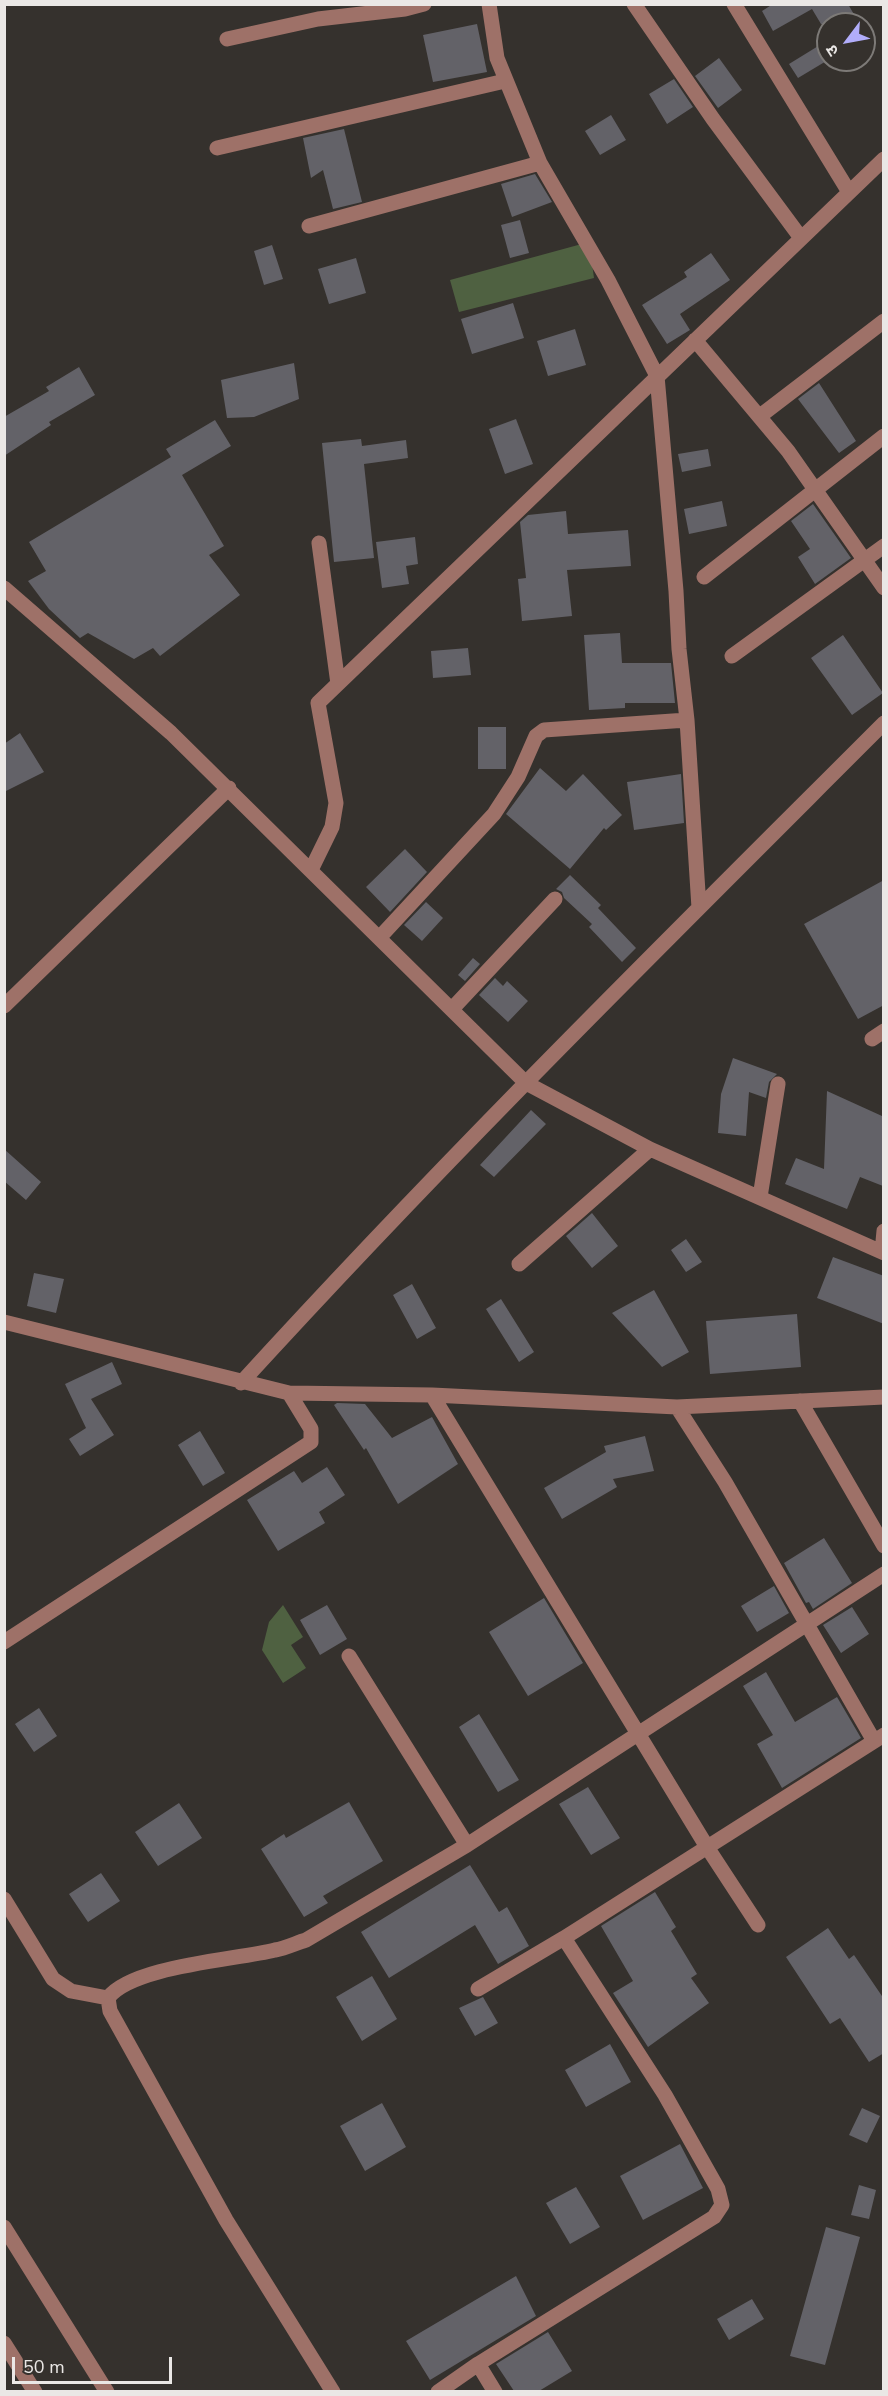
<!DOCTYPE html>
<meta charset="utf-8">
<style>
body{margin:0}
#map{position:relative;width:888px;height:2396px;overflow:hidden;background:#35312d;font-family:"Nunito Sans","Noto Sans Devanagari",sans-serif}
canvas{display:block}
.frame{position:absolute;inset:0;border:6px solid #eae7e5;pointer-events:none}
.north{position:absolute;left:816px;top:12px;width:60px;height:60px;box-sizing:border-box;background:#35312d;border:2px solid #7d7a77;border-radius:50%;rotate:238deg;font-size:16px;font-weight:700;line-height:24px;text-align:center;color:#eae7e5}
.north::after{content:'';display:block;margin:auto;width:21px;height:27px;background:#b1adfa;clip-path:polygon(50% 0,100% 100%,50% 72%,0 100%)}
.scale{position:absolute;left:12px;top:2357px;width:160px;height:27px;box-sizing:border-box;border:3px solid #eae7e5;border-top:0;padding-left:8px;font-size:18px;line-height:21px;white-space:nowrap;color:#eae7e5;-webkit-text-stroke:4px #35312d;paint-order:stroke}
</style>
<div id="map">
<canvas width="888" height="2396"></canvas>
<div class="frame"></div>
<div class="north">उ</div>
<div class="scale">50 m</div>
</div>
<script>
const c = document.querySelector('canvas').getContext('2d');
c.lineJoin = 'round';
function paint(path, color) { c.fillStyle = color; c.fill(path, 'evenodd'); }
function stroke(path, color, width, dash) { c.strokeStyle = color; c.lineWidth = width; c.lineCap = dash ? 'butt' : 'round'; c.setLineDash(dash || []); c.stroke(path); }
const green = new Path2D(`
 M 589,242 L 594,278 L 459,312 L 450,280 Z
 M 283,1605 L 303,1637 L 291,1645 L 306,1668 L 283,1683 L 262,1650 L 269,1622 Z`);
const building = new Path2D(`
 M 773,4 L 848,4 L 856,18 L 846,24 L 821,24 L 812,9 L 773,31 L 762,11 Z
 M 477,24 L 487,72 L 433,82 L 423,35 Z
 M 828,40 L 828,60 L 798,78 L 789,64 Z
 M 719,58 L 742,90 L 718,108 L 695,76 Z
 M 674,79 L 693,107 L 667,124 L 649,94 Z
 M 611,115 L 626,140 L 600,155 L 585,131 Z
 M 344,129 L 362,202 L 333,209 L 323,170 L 311,178 L 303,138 Z
 M 535,174 L 552,202 L 512,217 L 501,184 Z
 M 520,220 L 529,253 L 510,258 L 501,225 Z
 M 272,245 L 283,279 L 264,285 L 254,251 Z
 M 711,253 L 730,280 L 680,314 L 690,330 L 667,344 L 642,305 L 687,277 L 684,272 Z
 M 356,258 L 366,293 L 329,304 L 318,269 Z
 M 513,303 L 524,338 L 472,354 L 461,319 Z
 M 575,329 L 586,365 L 548,376 L 537,341 Z
 M 294,363 L 299,399 L 254,417 L 227,418 L 221,380 Z
 M 79,367 L 95,395 L 49,422 L 51,425 L 4,456 L 4,417 L 49,391 L 46,387 Z
 M 819,383 L 856,441 L 839,453 L 798,399 Z
 M 516,419 L 533,464 L 505,474 L 489,429 Z
 M 215,420 L 231,446 L 182,475 L 224,546 L 209,555 L 240,595 L 160,656 L 153,648 L 134,659 L 88,633 L 80,638 L 49,609 L 28,581 L 46,571 L 29,542 L 171,457 L 166,449 Z
 M 361,439 L 362,446 L 406,440 L 408,458 L 364,464 L 374,558 L 334,562 L 322,443 Z
 M 708,449 L 711,466 L 682,472 L 678,454 Z
 M 722,501 L 727,526 L 689,534 L 684,509 Z
 M 813,504 L 851,558 L 815,584 L 798,557 L 810,549 L 791,521 Z
 M 566,511 L 568,534 L 628,530 L 631,566 L 567,570 L 572,616 L 522,621 L 518,579 L 526,578 L 520,522 L 528,515 Z
 M 415,537 L 418,564 L 406,566 L 409,584 L 382,588 L 376,542 Z
 M 620,633 L 622,663 L 671,663 L 675,703 L 625,703 L 625,708 L 589,710 L 584,635 Z
 M 843,635 L 883,693 L 852,715 L 811,658 Z
 M 468,648 L 471,675 L 433,678 L 431,651 Z
 M 478,727 L 506,727 L 506,769 L 478,769 Z
 M 20,733 L 44,772 L 4,792 L 4,744 Z
 M 540,768 L 566,791 L 583,774 L 622,815 L 606,830 L 604,828 L 570,869 L 506,814 Z
 M 681,774 L 684,823 L 634,830 L 627,782 Z
 M 405,849 L 427,872 L 390,912 L 366,887 Z
 M 570,875 L 601,905 L 598,908 L 636,948 L 622,962 L 589,927 L 592,924 L 564,898 L 562,892 L 556,889 Z
 M 884,880 L 884,1005 L 858,1019 L 804,924 Z
 M 426,902 L 443,918 L 422,941 L 404,925 Z
 M 473,958 L 480,964 L 465,981 L 458,975 Z
 M 495,978 L 503,986 L 507,981 L 528,1001 L 508,1022 L 479,995 Z
 M 733,1058 L 777,1074 L 769,1082 L 766,1098 L 749,1092 L 746,1136 L 718,1133 L 721,1094 Z
 M 827,1091 L 882,1116 L 883,1186 L 860,1177 L 847,1209 L 785,1184 L 796,1158 L 824,1169 Z
 M 531,1110 L 546,1124 L 494,1177 L 480,1165 Z
 M 4,1149 L 41,1182 L 26,1200 L 4,1181 Z
 M 592,1213 L 618,1246 L 592,1268 L 566,1236 Z
 M 686,1239 L 702,1262 L 686,1272 L 671,1250 Z
 M 833,1257 L 884,1276 L 884,1324 L 817,1298 Z
 M 34,1273 L 64,1279 L 56,1313 L 27,1306 Z
 M 412,1284 L 436,1328 L 417,1339 L 393,1295 Z
 M 654,1290 L 689,1352 L 662,1367 L 612,1313 Z
 M 501,1299 L 534,1352 L 519,1362 L 486,1309 Z
 M 797,1314 L 801,1367 L 710,1374 L 706,1321 Z
 M 112,1362 L 122,1384 L 91,1399 L 114,1435 L 80,1456 L 69,1439 L 86,1428 L 65,1384 Z
 M 337,1403 L 365,1404 L 392,1438 L 432,1417 L 458,1464 L 398,1504 L 366,1448 L 364,1450 L 334,1405 Z
 M 200,1431 L 225,1473 L 203,1486 L 178,1445 Z
 M 645,1436 L 654,1471 L 613,1479 L 617,1487 L 562,1519 L 544,1488 L 606,1452 L 604,1446 Z
 M 327,1467 L 345,1495 L 319,1512 L 325,1523 L 278,1551 L 247,1500 L 294,1471 L 302,1483 Z
 M 824,1538 L 852,1583 L 813,1609 L 809,1602 L 806,1603 L 784,1563 Z
 M 774,1586 L 789,1613 L 757,1632 L 741,1606 Z
 M 544,1598 L 583,1663 L 528,1696 L 489,1632 Z
 M 327,1605 L 347,1639 L 320,1655 L 300,1620 Z
 M 852,1607 L 869,1634 L 841,1653 L 823,1625 Z
 M 766,1672 L 795,1722 L 837,1697 L 861,1738 L 782,1788 L 757,1744 L 773,1735 L 743,1686 Z
 M 39,1708 L 57,1736 L 34,1752 L 15,1724 Z
 M 479,1714 L 519,1780 L 498,1792 L 459,1727 Z
 M 588,1787 L 620,1838 L 591,1855 L 559,1804 Z
 M 349,1802 L 383,1861 L 323,1896 L 328,1903 L 304,1917 L 261,1849 L 284,1834 L 286,1838 Z
 M 179,1803 L 202,1838 L 158,1866 L 135,1832 Z
 M 470,1865 L 499,1912 L 507,1907 L 529,1946 L 498,1964 L 475,1925 L 389,1978 L 361,1932 Z
 M 101,1873 L 120,1901 L 88,1922 L 69,1894 Z
 M 655,1892 L 676,1927 L 671,1931 L 697,1974 L 691,1978 L 709,2003 L 648,2047 L 613,1993 L 633,1981 L 601,1926 Z
 M 828,1928 L 849,1959 L 854,1955 L 884,1999 L 884,2053 L 869,2062 L 840,2018 L 830,2024 L 786,1957 Z
 M 372,1976 L 397,2019 L 362,2041 L 336,1997 Z
 M 483,1997 L 498,2023 L 475,2036 L 459,2008 Z
 M 610,2044 L 631,2082 L 586,2107 L 565,2070 Z
 M 382,2103 L 406,2147 L 365,2171 L 340,2126 Z
 M 862,2108 L 880,2116 L 867,2143 L 849,2135 Z
 M 680,2144 L 703,2188 L 643,2220 L 620,2176 Z
 M 859,2185 L 876,2190 L 869,2219 L 851,2215 Z
 M 576,2187 L 600,2227 L 570,2244 L 546,2203 Z
 M 826,2227 L 860,2237 L 825,2365 L 790,2356 Z
 M 516,2276 L 536,2316 L 430,2380 L 406,2341 Z
 M 752,2299 L 764,2319 L 729,2340 L 717,2319 Z
 M 548,2332 L 572,2371 L 539,2391 L 514,2391 L 496,2364 Z`);
const minor = new Path2D(`
 M 489,4 L 497,58 L 540,163 L 608,280 L 657,376 L 676,591 L 679,649 L 687,720 L 699,908
 M 634,4 L 713,119 L 801,238
 M 734,4 L 849,192
 M 227,39 L 318,19 L 405,9 L 424,4
 M 217,148 L 505,81
 M 309,226 L 540,163
 M 695,340 L 788,451 L 884,588
 M 760,416 L 884,321
 M 319,543 L 338,684
 M 704,577 L 884,436
 M 4,588 L 171,733 L 526,1083 L 650,1149 L 884,1253
 M 732,656 L 884,546
 M 311,870 L 332,827 L 336,803 L 318,703 L 884,159
 M 380,937 L 494,814 L 518,777 L 536,736 L 544,730 L 687,720
 M 4,1006 L 229,788
 M 452,1009 L 555,899
 M 872,1039 L 884,1031
 M 760,1197 L 778,1084
 M 882,1252 L 884,1231
 M 519,1264 L 650,1149
 M 4,1322 L 289,1393 L 432,1395 L 677,1407 L 884,1397
 M 241,1383 C 448,1156 667,940 884,723
 M 432,1395 L 707,1847 L 758,1925
 M 800,1401 L 884,1546
 M 677,1407 L 725,1482 L 874,1741
 M 4,1642 L 311,1442 L 311,1429 L 289,1393
 M 349,1656 L 467,1845
 M 4,1899 L 53,1979 L 71,1991 L 108,1998
 M 478,1989 L 564,1938 L 884,1735
 M 4,2227 L 107,2392
 M 4,2343 L 35,2392
 M 478,2364 L 495,2392
 M 333,2392 L 226,2220 L 110,2011 L 108,1998 C 132,1966 235,1960 275,1950 C 286,1948 296,1943 306,1940 L 467,1845 L 884,1574
 M 438,2392 L 478,2364 L 714,2217 L 722,2205 L 718,2189 L 665,2095 L 564,1938`);
paint(green, '#4f6141');
paint(building, '#636268');
stroke(minor, '#9e7168', 15);
</script>
